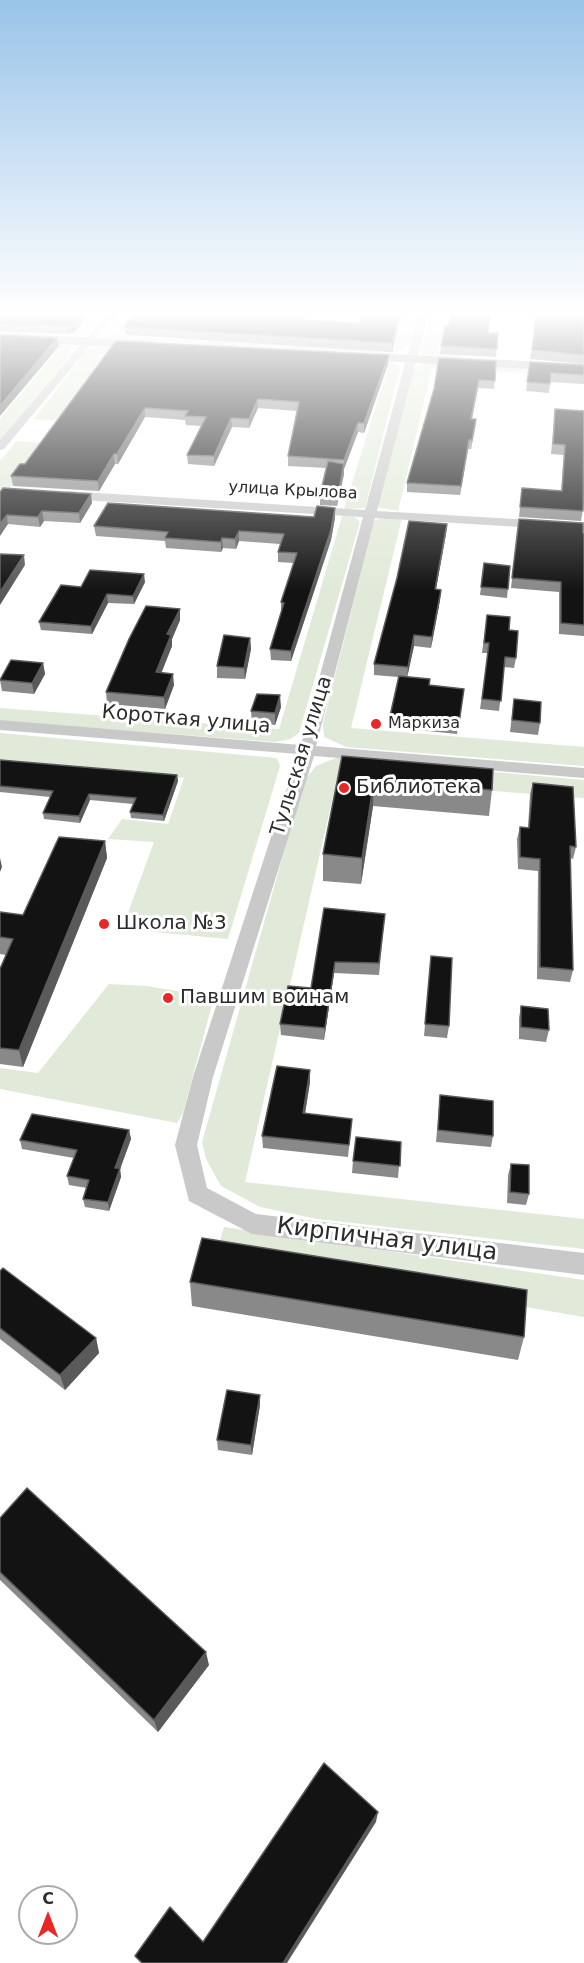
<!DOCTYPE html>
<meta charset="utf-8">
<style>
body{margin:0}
#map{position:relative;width:584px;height:1963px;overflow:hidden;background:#fff;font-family:"DejaVu Sans",sans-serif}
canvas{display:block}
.north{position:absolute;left:18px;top:1885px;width:60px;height:60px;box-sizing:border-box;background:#fff;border:2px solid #ababab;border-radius:50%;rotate:0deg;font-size:16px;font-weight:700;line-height:24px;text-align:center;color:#2c2c2c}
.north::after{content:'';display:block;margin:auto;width:21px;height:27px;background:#e92727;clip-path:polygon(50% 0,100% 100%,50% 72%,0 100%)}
</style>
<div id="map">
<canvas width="584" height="1963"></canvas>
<div class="north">С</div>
</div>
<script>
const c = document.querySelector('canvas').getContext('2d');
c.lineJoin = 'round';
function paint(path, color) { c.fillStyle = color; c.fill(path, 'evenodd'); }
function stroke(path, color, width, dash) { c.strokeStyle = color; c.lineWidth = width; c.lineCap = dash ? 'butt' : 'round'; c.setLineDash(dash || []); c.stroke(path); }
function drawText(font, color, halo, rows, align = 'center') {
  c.font = font + ' "DejaVu Sans",sans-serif'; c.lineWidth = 6; c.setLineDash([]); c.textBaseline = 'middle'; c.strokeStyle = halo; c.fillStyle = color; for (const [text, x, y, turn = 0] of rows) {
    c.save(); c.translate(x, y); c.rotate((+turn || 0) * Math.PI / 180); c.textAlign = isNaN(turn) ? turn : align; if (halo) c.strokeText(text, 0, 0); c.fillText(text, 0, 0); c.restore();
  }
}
const green = new Path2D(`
 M 89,316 L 101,316 L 85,334 L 78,336 L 0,334 L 0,330 L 74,334 Z
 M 115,316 L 134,316 L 119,336 L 393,350 L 404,316 L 420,316 C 413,337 411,353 386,354 L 113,340 L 101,337 Z
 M 430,316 L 448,316 L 438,352 L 462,354 L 461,358 L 431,356 L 420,353 Z
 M 0,342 L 64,345 L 70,347 L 71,354 L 0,441 L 0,419 L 58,350 L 0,346 Z
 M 101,347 L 137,348 L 61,421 L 34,419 L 87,350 Z
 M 378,361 L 395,363 L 400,368 L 365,508 L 344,509 L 388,368 L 331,364 Z
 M 424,363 L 584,371 L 584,376 L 432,368 L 398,511 L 380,508 L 377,505 L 415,367 Z
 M 17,441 L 44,443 L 8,490 L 0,489 L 0,461 Z
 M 343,513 L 353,515 L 360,522 L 299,733 L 290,739 L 275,742 L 0,721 L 0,708 L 279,729 Z
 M 380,518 L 402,518 L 351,728 L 584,747 L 584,766 L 346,747 L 324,737 L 323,723 L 374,521 Z
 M 0,733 L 277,758 L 280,766 L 228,939 L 122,929 L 154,842 L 108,839 L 122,819 L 168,824 L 184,778 L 0,762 Z
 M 336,758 L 584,780 L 584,798 L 337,779 L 245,1182 L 584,1219 L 584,1249 L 317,1219 L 260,1207 L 221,1186 L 206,1159 L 202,1142 L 304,781 L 316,766 Z
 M 109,984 L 146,986 L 214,997 L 183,1113 L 177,1123 L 0,1089 L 0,1068 L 38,1073 Z
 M 224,1227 L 584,1280 L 584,1317 L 216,1254 Z`);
const street = new Path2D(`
 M 105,316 L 115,316 L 4,449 L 0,450 L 0,440 Z
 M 418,316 L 428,316 L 377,511 L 584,523 L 584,531 L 375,518 L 316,746 L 584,768 L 584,778 L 314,756 L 213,1077 L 197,1145 L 207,1188 L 256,1214 L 584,1253 L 584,1275 L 252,1234 L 189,1201 L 175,1145 L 193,1077 L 298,754 L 0,730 L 0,720 L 301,745 L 363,517 L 66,499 L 60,495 L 66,491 L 365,510 Z`);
const secondary = new Path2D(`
 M 0,333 L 152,341 L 159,345 L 152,349 L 0,341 Z
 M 352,352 L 584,364 L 584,372 L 347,359 L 347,353 Z`);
const wall = new Path2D(`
 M 0,316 L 88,316 L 75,332 L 68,334 L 0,331 Z
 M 362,316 L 403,316 L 402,319 L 400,319 L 392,352 L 125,335 L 124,327 L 304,320 L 360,323 Z
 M 536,316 L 584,316 L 584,364 L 530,359 Z
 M 488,333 L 498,333 L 496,357 L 440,354 L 441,346 Z
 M 116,341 L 388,364 L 364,433 L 358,432 L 344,469 L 344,474 L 337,506 L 320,505 L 320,495 L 326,468 L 288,466 L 288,456 L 297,411 L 258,408 L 249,428 L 232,427 L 214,466 L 188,464 L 187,455 L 201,426 L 186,425 L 185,420 L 145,417 L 118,464 L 115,464 L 99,491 L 13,486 L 11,476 L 25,464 Z
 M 496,361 L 494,389 L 478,388 L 472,419 L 476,419 L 475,428 L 471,449 L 468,449 L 460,495 L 407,492 L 407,483 L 434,389 Z
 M 530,362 L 584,365 L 584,384 L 550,382 L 549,393 L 526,391 Z
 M 555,409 L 584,411 L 584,503 L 581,521 L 519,517 L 522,488 L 561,491 L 564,455 L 551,454 Z
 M 0,492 L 92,503 L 80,523 L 44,521 L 40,527 L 8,524 Z
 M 335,518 L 331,540 L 291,661 L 271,660 L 270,649 L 281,613 L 281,602 L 294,563 L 278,562 L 278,552 L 280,544 L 239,541 L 236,549 L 223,548 L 221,552 L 166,548 L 165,541 L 96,536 L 94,526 Z
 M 519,519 L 584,534 L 584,636 L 559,634 L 559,592 L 511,588 Z
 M 447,524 L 446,534 L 436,589 L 441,590 L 440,600 L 431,648 L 414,646 L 407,677 L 430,685 L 464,689 L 457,734 L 389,727 L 390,716 L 398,677 L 374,675 L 374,664 Z
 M 484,563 L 510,566 L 507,598 L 480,595 Z
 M 145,582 L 134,604 L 108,603 L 92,634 L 41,630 L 39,622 L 81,587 Z
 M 180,609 L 180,620 L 172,639 L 172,646 L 161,673 L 174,685 L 165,709 L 107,704 L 106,692 Z
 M 487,615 L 516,658 L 514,668 L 504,667 L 499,711 L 480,709 L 488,653 L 482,653 Z
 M 250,638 L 251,649 L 245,679 L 217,678 L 217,666 Z
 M 43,663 L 45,674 L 34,694 L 2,691 L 0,680 Z
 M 514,699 L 540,723 L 538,735 L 510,732 Z
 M 281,707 L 275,725 L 252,723 L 251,711 Z
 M 342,756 L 492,790 L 489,816 L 373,806 L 361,884 L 323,881 L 323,854 Z
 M 0,760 L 177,775 L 178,781 L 164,821 L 131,818 L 130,812 L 133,804 L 90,800 L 80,823 L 44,819 L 43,813 L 50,797 L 0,792 Z
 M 533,783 L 576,847 L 573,859 L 570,858 L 573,970 L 570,982 L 537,979 L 538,871 L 518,869 L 517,839 L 520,827 L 528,828 L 530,794 Z
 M 105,841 L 107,858 L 23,1067 L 0,1064 L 0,969 L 6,955 L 0,954 L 0,912 L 23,915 Z
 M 324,908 L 385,914 L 379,975 L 334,973 L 324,1040 L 281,1035 L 280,1024 L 311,988 Z
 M 431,956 L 449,1026 L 447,1038 L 424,1036 Z
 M 521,1006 L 549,1030 L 546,1042 L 519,1039 L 519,1018 Z
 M 310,1070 L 310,1082 L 305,1114 L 352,1119 L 348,1157 L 263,1148 L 262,1136 Z
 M 440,1095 L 493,1136 L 491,1147 L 436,1142 Z
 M 129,1130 L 131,1139 L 120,1169 L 121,1177 L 109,1211 L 85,1207 L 83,1199 L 87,1188 L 69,1185 L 67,1176 L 74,1158 L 22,1149 L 20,1140 Z
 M 401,1142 L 398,1178 L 352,1173 L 353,1161 Z
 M 511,1164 L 529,1194 L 526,1205 L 507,1203 L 508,1175 Z
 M 0,1271 L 96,1338 L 99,1353 L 65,1390 L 0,1339 Z
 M 190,1282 L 524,1337 L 518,1360 L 192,1306 Z
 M 260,1395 L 260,1405 L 252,1455 L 218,1450 L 217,1440 Z
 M 0,1518 L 209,1665 L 158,1732 L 0,1580 Z`);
const shadedWall = new Path2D(`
 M 80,316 L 88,316 L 75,332 L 68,334 L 67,326 Z
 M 399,316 L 400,316 L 400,319 L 392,352 L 392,343 Z
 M 57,338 L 59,346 L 0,416 L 0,406 Z
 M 389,355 L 388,364 L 364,433 L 364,423 Z
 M 479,380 L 478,388 L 470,428 L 471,419 Z
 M 258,399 L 258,408 L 249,428 L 249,419 Z
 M 145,408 L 145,417 L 118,464 L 117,454 Z
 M 231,418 L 232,427 L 214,466 L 214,456 Z
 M 476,419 L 475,428 L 471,449 L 472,440 Z
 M 358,423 L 358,432 L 344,469 L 344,474 L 337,506 L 338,496 L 344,467 L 344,460 Z
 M 469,440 L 468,449 L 460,495 L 461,486 Z
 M 114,454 L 115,464 L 99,491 L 98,481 Z
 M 91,494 L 92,503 L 80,523 L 79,513 Z
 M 335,508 L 335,518 L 331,540 L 291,661 L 291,651 Z
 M 42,511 L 44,521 L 40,527 L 38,517 Z
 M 7,515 L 8,524 L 0,536 L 0,524 Z
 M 447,524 L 446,534 L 434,600 L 435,589 Z
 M 239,531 L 239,541 L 236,549 L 235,539 Z
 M 222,538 L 223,548 L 221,552 L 221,542 Z
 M 24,555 L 25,565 L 0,605 L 0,592 Z
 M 144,574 L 145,582 L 134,604 L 133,596 Z
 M 441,590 L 440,600 L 431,648 L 432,637 Z
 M 107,594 L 108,603 L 92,634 L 91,626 Z
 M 180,609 L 180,620 L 172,639 L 172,646 L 157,684 L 156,672 L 167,634 Z
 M 414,635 L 414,646 L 407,678 L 408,667 Z
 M 250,638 L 251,649 L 245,679 L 244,668 Z
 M 43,663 L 45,674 L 34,694 L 32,683 Z
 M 173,674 L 174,685 L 165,709 L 164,697 Z
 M 280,695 L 281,707 L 275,725 L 275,713 Z
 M 177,775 L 178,781 L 164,821 L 163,815 Z
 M 374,780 L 373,806 L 361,884 L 362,858 Z
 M 89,794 L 90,800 L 80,823 L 79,816 Z
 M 105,841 L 107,858 L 23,1067 L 19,1050 Z
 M 0,858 L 2,867 L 0,872 Z
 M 335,962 L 334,973 L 324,1040 L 325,1028 Z
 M 310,1070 L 310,1082 L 303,1125 L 303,1113 Z
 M 129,1130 L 131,1139 L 120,1169 L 121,1177 L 109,1211 L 108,1202 L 115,1168 Z
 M 96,1338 L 99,1353 L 65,1390 L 60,1375 Z
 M 260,1395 L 260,1405 L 252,1455 L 251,1445 Z
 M 206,1652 L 209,1665 L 158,1732 L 154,1720 Z
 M 378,1812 L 376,1822 L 287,1963 L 283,1963 Z`);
const building = new Path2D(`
 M 0,316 L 80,316 L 74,324 L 67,326 L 0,324 Z
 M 132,316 L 303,316 L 302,320 L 360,323 L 362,316 L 399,316 L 392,343 L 124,327 Z
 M 451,316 L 490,316 L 488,333 L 498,333 L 497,349 L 441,346 L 445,326 L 448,326 Z
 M 536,316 L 584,316 L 584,355 L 532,350 Z
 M 0,335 L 57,338 L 0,406 Z
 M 116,341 L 389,355 L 364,423 L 358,423 L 344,460 L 288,456 L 299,402 L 258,399 L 249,419 L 231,418 L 214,456 L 187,455 L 206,417 L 185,416 L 188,411 L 145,408 L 117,454 L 114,454 L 98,481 L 11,476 L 20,464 L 25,464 Z
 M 439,358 L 496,361 L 495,381 L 479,380 L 471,419 L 476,419 L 472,440 L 469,440 L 461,486 L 407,483 L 434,389 Z
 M 530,362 L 584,365 L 584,375 L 551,373 L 550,384 L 527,382 Z
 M 555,409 L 584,411 L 583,511 L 520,507 L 522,488 L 562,491 L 565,445 L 553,444 Z
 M 328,461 L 344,464 L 338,496 L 320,495 Z
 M 3,488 L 91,494 L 79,513 L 42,511 L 38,517 L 7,515 L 0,524 L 0,492 Z
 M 108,503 L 314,517 L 317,506 L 335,508 L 331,530 L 291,651 L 270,649 L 284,603 L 281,602 L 297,553 L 278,552 L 284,534 L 239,531 L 235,539 L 222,538 L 221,542 L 165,538 L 168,532 L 94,526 Z
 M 519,519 L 583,523 L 583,533 L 584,534 L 584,625 L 561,623 L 561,582 L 512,578 Z
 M 409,521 L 447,524 L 435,589 L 441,590 L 432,637 L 414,635 L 408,667 L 374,664 L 397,578 Z
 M 0,554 L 24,555 L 0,592 Z
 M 484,563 L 510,566 L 508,589 L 481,587 Z
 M 90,570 L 144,574 L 133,596 L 107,594 L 91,626 L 39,622 L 61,585 L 81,587 Z
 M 146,606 L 180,609 L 167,634 L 171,635 L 156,672 L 173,674 L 164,697 L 106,692 L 129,639 Z
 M 487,615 L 510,617 L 509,630 L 518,631 L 516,658 L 505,657 L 501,701 L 482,699 L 489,643 L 484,643 Z
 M 224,635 L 250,638 L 244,668 L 217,666 Z
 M 11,660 L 43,663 L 32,683 L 0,680 Z
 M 399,676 L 430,679 L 429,685 L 464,689 L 459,723 L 390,716 Z
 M 257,694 L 280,695 L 275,713 L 251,711 Z
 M 514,699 L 541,702 L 540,723 L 512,720 Z
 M 342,756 L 493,769 L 492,790 L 374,780 L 362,858 L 323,854 Z
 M 0,760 L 177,775 L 163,815 L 130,812 L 136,798 L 89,794 L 79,816 L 43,813 L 53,791 L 0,786 Z
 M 533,783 L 573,787 L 576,847 L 570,846 L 573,970 L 540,967 L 540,859 L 520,857 L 520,827 L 529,828 Z
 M 59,837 L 105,841 L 19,1050 L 0,1048 L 0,969 L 13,939 L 0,937 L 0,912 L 23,915 Z
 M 324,908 L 385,914 L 379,963 L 335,962 L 325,1028 L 280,1024 L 288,986 L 311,988 Z
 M 431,956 L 452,958 L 449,1026 L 425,1024 Z
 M 521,1006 L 548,1009 L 549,1030 L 521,1027 Z
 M 277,1066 L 310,1070 L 303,1113 L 352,1119 L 349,1145 L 262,1136 Z
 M 440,1095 L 493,1101 L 493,1136 L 438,1130 Z
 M 32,1114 L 129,1130 L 115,1168 L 120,1168 L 108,1202 L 83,1199 L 89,1180 L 67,1176 L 77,1150 L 20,1140 Z
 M 356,1137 L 401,1142 L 400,1166 L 353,1161 Z
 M 511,1164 L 529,1165 L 529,1194 L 510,1192 Z
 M 202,1238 L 527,1290 L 524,1337 L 190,1282 Z
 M 3,1268 L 96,1338 L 60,1375 L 0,1328 L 0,1271 Z
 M 227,1390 L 260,1395 L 251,1445 L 217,1440 Z
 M 27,1488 L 206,1652 L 154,1720 L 0,1572 L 0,1518 Z
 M 324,1763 L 378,1812 L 283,1963 L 142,1963 L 135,1956 L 170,1907 L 203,1942 Z`);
const markers = [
 [376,724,6,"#e92727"],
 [344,788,6,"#e92727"],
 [104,924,6,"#e92727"],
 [168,998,6,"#e92727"]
];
const farStreetnames = [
 ["улица Крылова",293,491,3]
];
const farPoinames = [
 ["Маркиза",388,724]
];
const streetNames = [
 ["Короткая улица",186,720,5],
 ["Тульская улица",302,756,-73]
];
const poiNames = [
 ["Библиотека",356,788],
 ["Школа №3",116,924],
 ["Павшим воинам",180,998]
];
const nearStreetnames = [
 ["Кирпичная улица",387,1240,7]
];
paint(green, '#e1ead8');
paint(street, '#c9c9c9');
paint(secondary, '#b6b6b6');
paint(wall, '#898989');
paint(shadedWall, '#5a5a5a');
paint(building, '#131313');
stroke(building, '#5a5a5a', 1.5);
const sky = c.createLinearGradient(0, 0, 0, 591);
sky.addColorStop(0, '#99c3e9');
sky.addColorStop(0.53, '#fff');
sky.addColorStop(1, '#ffffff00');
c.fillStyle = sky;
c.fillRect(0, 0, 584, 591);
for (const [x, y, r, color] of markers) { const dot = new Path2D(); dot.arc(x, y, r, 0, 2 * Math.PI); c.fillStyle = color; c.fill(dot); stroke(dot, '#fff', 2); }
drawText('16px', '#2c2c2c', '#fff', farStreetnames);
drawText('16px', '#2c2c2c', '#fff', farPoinames, 'left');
drawText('20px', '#2c2c2c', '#fff', streetNames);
drawText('20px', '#2c2c2c', '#fff', poiNames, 'left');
drawText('24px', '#2c2c2c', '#fff', nearStreetnames);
</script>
